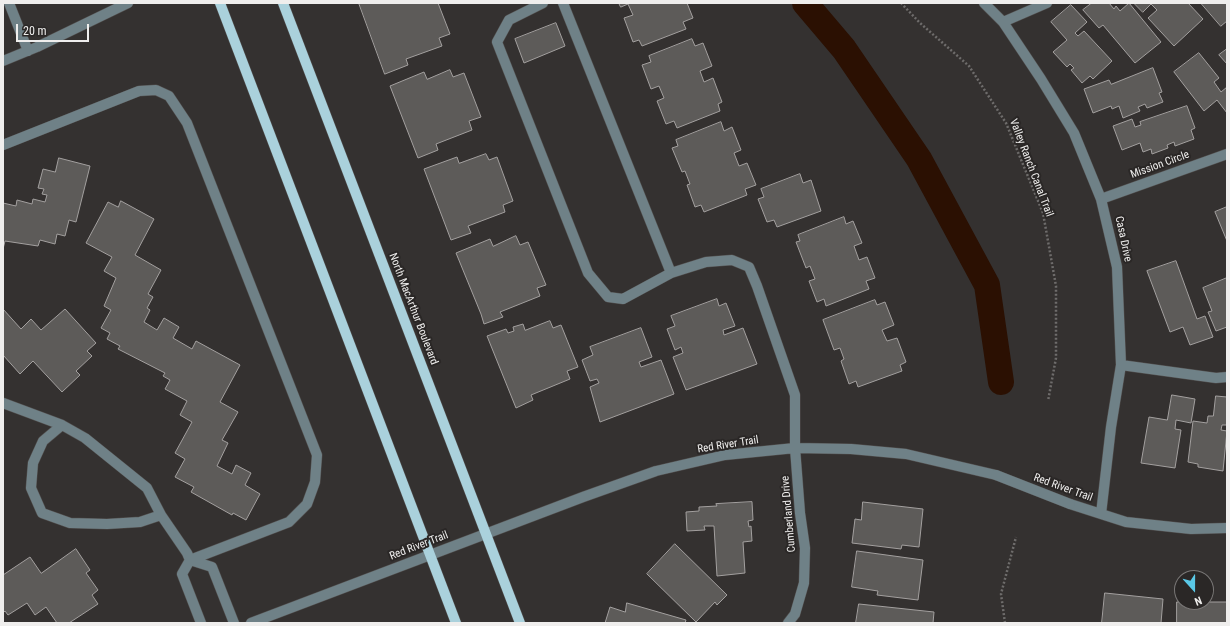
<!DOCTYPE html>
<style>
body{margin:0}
#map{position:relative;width:1230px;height:626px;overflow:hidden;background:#343130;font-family:"Roboto Condensed",sans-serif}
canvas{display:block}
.frame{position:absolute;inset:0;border:4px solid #efeeed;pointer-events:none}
.north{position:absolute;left:1174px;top:570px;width:40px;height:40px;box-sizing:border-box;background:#2a2726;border:1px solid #797776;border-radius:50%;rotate:159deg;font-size:11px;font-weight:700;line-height:16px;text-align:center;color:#efeeed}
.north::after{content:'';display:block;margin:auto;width:14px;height:18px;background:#5ac8e6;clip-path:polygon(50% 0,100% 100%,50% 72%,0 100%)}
.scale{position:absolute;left:16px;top:24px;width:73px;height:18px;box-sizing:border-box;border:2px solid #efeeed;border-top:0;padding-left:5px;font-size:12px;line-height:14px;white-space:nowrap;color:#efeeed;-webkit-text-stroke:3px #2a2726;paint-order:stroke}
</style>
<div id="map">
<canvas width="1230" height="626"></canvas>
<div class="frame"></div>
<div class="north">N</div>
<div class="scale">20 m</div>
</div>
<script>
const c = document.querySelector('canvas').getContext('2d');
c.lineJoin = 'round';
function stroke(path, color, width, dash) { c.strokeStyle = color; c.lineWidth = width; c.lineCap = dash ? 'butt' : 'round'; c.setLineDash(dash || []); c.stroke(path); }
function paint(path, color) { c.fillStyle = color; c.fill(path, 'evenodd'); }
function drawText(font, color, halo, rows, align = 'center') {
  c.font = font + ' "Roboto Condensed",sans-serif'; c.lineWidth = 4; c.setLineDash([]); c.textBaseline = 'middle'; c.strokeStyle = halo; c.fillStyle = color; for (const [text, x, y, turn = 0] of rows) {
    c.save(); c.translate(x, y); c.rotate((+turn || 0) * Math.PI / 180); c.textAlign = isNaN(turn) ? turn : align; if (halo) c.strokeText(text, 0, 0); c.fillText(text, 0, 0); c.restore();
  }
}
const canal = new Path2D(`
 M 805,3 L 844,49 L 919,159 L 987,285 L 1001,382`);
const building = new Path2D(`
 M 359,3 L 438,3 L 450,34 L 439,38 L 442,46 L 406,59 L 408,65 L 385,74 Z
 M 619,3 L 687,3 L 693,18 L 683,22 L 686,29 L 642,46 L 639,40 L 633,42 L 624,18 L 633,15 L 628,4 L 621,7 Z
 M 1092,3 L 1109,3 L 1114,9 L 1116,6 L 1120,11 L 1129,3 L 1161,42 L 1135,63 L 1103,25 L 1099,28 L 1083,10 Z
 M 1134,3 L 1188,3 L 1203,19 L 1174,46 L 1148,18 L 1157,10 L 1151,4 L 1143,12 Z
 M 1201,3 L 1227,3 L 1227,21 L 1221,26 Z
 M 1071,5 L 1087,22 L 1075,33 L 1078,36 L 1084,31 L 1112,61 L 1093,79 L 1090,76 L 1082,83 L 1071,70 L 1074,68 L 1070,64 L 1067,67 L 1053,52 L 1067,40 L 1051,22 Z
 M 556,23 L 565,46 L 524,63 L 515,39 Z
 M 692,39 L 695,46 L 703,43 L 712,66 L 700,71 L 704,82 L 713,78 L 722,102 L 718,104 L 720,111 L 677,128 L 674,121 L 666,124 L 657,101 L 664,98 L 659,86 L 651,89 L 642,65 L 651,62 L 649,56 Z
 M 1227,49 L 1227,64 L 1219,55 Z
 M 1199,53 L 1219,78 L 1214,82 L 1221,92 L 1227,87 L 1227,113 L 1217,100 L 1204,111 L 1174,72 Z
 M 1153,68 L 1162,92 L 1159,93 L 1163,102 L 1147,108 L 1145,104 L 1138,107 L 1140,111 L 1123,118 L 1119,106 L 1112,109 L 1111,106 L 1093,113 L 1084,89 L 1109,80 L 1111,84 Z
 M 450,70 L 453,77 L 464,73 L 481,117 L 469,121 L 472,130 L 436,144 L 438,150 L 418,158 L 390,86 L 424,72 L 427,79 Z
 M 1187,106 L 1195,128 L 1191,130 L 1194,139 L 1175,146 L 1174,142 L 1167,145 L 1168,148 L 1152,154 L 1151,149 L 1143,152 L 1140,143 L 1122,150 L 1113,126 L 1132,119 L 1135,127 L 1141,125 L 1140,122 Z
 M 721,122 L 724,131 L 732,127 L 741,150 L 734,153 L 739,166 L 747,163 L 756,185 L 745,189 L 747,195 L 704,212 L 701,205 L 695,207 L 687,185 L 690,184 L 685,171 L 682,172 L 672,148 L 678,146 L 676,140 Z
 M 486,154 L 489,160 L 497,157 L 513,201 L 503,205 L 505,212 L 468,226 L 471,233 L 451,240 L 424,169 L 457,157 L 459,163 Z
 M 59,158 L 90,166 L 76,222 L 69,220 L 65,236 L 57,234 L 55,244 L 40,240 L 38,246 L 5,241 L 3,249 L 3,203 L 16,206 L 17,200 L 32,204 L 33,199 L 45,202 L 47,195 L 42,194 L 44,189 L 38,188 L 43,169 L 55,172 Z
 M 800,174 L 803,183 L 811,180 L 821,211 L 777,227 L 774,220 L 767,222 L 758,199 L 764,197 L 761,189 Z
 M 121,201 L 154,219 L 135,255 L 161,270 L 148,294 L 153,297 L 147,308 L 150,310 L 144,322 L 157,330 L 164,318 L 179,327 L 173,338 L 192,349 L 196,341 L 240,365 L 220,402 L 238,412 L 222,440 L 228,443 L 217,466 L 232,474 L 236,465 L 251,473 L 245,485 L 260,494 L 246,520 L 233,513 L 232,515 L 191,492 L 194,487 L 175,477 L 185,459 L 175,453 L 192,422 L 180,415 L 187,401 L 165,389 L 170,380 L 163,376 L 165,373 L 118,349 L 120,346 L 107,339 L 110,333 L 101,328 L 111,310 L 104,306 L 116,278 L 104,271 L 112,257 L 86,243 L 108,202 L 118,207 Z
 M 1227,207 L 1227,241 L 1215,212 Z
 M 844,217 L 846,224 L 853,221 L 862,243 L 854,246 L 859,260 L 867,257 L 875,278 L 866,281 L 869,289 L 826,306 L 824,299 L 817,302 L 809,281 L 815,279 L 810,266 L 806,268 L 796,242 L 800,241 L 798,235 Z
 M 516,236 L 520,245 L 528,242 L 546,285 L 537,288 L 540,296 L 500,312 L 503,317 L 484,324 L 481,314 L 456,253 L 490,239 L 493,246 Z
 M 1176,261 L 1197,319 L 1205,316 L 1213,337 L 1190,345 L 1183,327 L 1170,332 L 1147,271 Z
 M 1227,278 L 1227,327 L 1216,331 L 1208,312 L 1212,311 L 1203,288 Z
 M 717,299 L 719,306 L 726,303 L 735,326 L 723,330 L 724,335 L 743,328 L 757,364 L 686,390 L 673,357 L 683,353 L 681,347 L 675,350 L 667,329 L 675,326 L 671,316 Z
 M 875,300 L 877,305 L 885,302 L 894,325 L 882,330 L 887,341 L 897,338 L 906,362 L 900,365 L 902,371 L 858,387 L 856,381 L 849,384 L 841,361 L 844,359 L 840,348 L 834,350 L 823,320 Z
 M 3,309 L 21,329 L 31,319 L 41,330 L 65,309 L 96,343 L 87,351 L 92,356 L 76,371 L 80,375 L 62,392 L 33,361 L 20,374 L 3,355 Z
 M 550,321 L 553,328 L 561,325 L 578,367 L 567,371 L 570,379 L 531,395 L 533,400 L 516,408 L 487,336 L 506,329 L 508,333 L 514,331 L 513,327 L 523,324 L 525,330 Z
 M 641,328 L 652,357 L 639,362 L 641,367 L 661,360 L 674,394 L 600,422 L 590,387 L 599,383 L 597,379 L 590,381 L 582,360 L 593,355 L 590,347 Z
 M 1172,395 L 1195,399 L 1191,423 L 1176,420 L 1175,429 L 1181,430 L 1175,468 L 1141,463 L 1149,417 L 1167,420 Z
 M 1216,396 L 1227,397 L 1227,425 L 1222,425 L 1221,430 L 1227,431 L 1223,471 L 1198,467 L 1198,464 L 1188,462 L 1193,421 L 1207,423 L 1208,416 L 1213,416 Z
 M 752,502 L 753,520 L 748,521 L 749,527 L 751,526 L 752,541 L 743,542 L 745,573 L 717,576 L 714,526 L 704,526 L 705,530 L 687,531 L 686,512 L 699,511 L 699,507 L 717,506 L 716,504 Z
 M 863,502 L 923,509 L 919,547 L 902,545 L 901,549 L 852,543 L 855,519 L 861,520 Z
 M 675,544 L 727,595 L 717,605 L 715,602 L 696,622 L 647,574 Z
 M 76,549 L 90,570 L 86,573 L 98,590 L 92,595 L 98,604 L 69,623 L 57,623 L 46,607 L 35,615 L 27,603 L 8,615 L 5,611 L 3,613 L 3,575 L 30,557 L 41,573 Z
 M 857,551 L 923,560 L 918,600 L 877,595 L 878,591 L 852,587 Z
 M 1105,593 L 1163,599 L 1161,623 L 1102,623 Z
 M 1177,602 L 1227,602 L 1227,623 L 1177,623 Z
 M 627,603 L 686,620 L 685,623 L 605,623 L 610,607 L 625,612 Z
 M 859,604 L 934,612 L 933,623 L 856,623 Z`);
const path = new Path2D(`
 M 901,3 L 920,23 L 969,66 L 1006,123 L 1043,213 L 1056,286 L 1056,358 L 1048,401
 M 1005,623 L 1001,594 L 1016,537`);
const minor = new Path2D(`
 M 9,3 L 28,51
 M 543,3 L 509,20 L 497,42 L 588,273 L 608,297 L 623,299 L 671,273 L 706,262 L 732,260 L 749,267 L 757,286 L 795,395 L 795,448 L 800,513 L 805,548 L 804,583 L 795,614 L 788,623
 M 563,3 L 671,273
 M 984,3 L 1003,22 L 1041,79 L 1074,133 L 1101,199 L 1117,267 L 1121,365 L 1111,427 L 1101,514
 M 1003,22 L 1047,3
 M 3,61 L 37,47 L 128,3
 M 3,145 L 139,91 L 156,90 L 169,96 L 187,123 L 317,455 L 315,482 L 307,504 L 289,522 L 190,560 L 182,574 L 201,623
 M 1101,199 L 1227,154
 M 1121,365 L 1216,378 L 1227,377
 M 3,403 L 62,425 L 85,438 L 147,488 L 161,515 L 187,553 L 190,560
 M 62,425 L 43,441 L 33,463 L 31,488 L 42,513 L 70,523 L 107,524 L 140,522 L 161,515
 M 1070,504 L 1126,522 L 1191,529 L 1227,528
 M 190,560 L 212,567 L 234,623
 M 251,623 L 583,497 L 656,471 L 725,455 L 795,448 L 851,449 L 906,454 L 996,475`);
const major = new Path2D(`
 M 220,3 L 456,623
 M 283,3 L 520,623`);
const minorBridge = new Path2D(`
 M 996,475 L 1070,504`);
const streetNames = [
 ["Mission Circle",1160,165,-20],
 ["Valley Ranch Canal Trail",1031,168,69],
 ["Casa Drive",1123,239,78],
 ["North MacArthur Boulevard",413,309,69],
 ["Red River Trail",728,445,-9],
 ["Red River Trail",1063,488,20],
 ["Cumberland Drive",789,514,-95],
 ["Red River Trail",419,546,-21]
];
stroke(canal, '#2b1002', 26);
paint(building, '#5d5b59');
stroke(building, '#a3a09f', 1);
stroke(minor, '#524f4e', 11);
stroke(major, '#524f4e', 11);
stroke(path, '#6e6c6b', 2.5, [2, 2]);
stroke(minor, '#6f8187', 10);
stroke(major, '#aad1dc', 10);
stroke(minorBridge, '#524f4e', 11, []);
stroke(minorBridge, '#6f8187', 10);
drawText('11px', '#efeeed', '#2a2726', streetNames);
</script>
